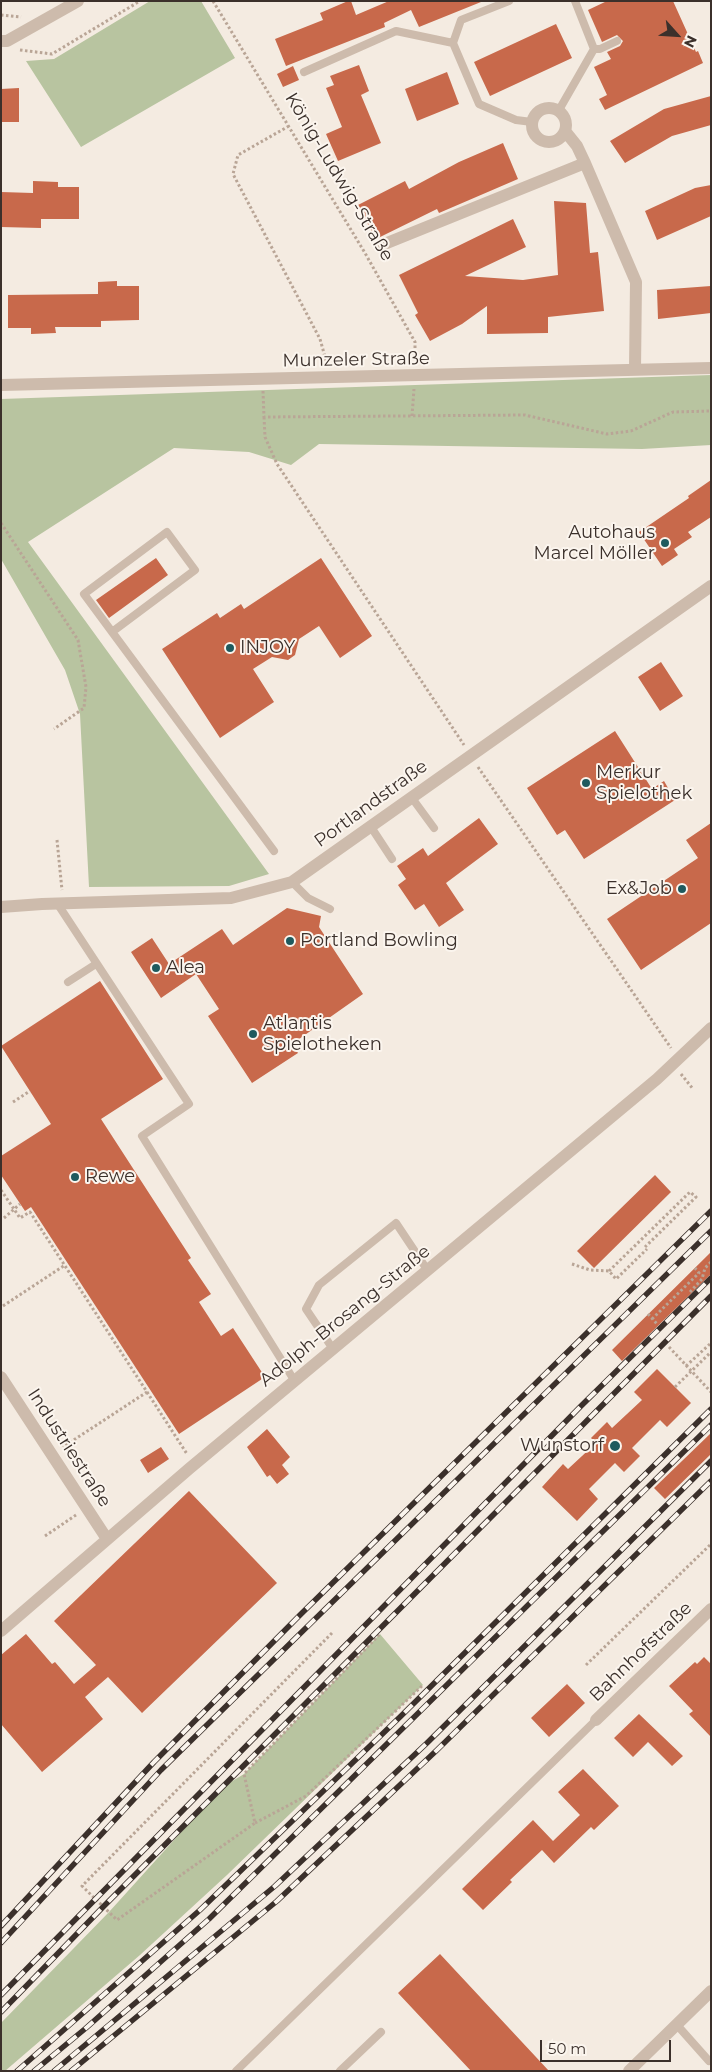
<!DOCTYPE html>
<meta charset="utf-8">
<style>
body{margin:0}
#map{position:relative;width:712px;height:2072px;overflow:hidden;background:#f4ebe1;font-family:Montserrat,sans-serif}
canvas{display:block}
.frame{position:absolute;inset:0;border:2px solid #3b302b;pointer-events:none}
.north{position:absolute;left:652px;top:10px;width:50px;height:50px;-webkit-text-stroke:4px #fbf5ee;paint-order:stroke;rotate:116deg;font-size:14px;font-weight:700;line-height:20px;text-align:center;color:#3b302b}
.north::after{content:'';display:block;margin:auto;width:18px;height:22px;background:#3b302b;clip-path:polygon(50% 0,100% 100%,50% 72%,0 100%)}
.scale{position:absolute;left:540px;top:2040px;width:131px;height:22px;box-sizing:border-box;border:2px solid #3b302b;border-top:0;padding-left:6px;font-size:15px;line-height:18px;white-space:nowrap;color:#3b302b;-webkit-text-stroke:4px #fbf5ee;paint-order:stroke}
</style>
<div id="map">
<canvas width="712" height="2072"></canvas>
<div class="frame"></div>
<div class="north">N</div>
<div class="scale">50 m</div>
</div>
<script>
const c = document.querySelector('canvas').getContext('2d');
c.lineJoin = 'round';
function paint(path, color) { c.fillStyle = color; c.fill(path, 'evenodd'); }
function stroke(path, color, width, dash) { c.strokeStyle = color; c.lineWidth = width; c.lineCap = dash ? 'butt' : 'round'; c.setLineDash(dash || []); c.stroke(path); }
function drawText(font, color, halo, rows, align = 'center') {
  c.font = font + ' Montserrat,sans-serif'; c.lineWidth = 4; c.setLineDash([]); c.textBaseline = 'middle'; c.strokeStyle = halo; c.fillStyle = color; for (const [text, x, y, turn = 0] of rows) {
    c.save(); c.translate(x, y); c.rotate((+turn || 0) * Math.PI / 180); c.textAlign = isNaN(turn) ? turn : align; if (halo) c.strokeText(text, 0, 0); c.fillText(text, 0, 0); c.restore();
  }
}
const green = new Path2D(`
 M 150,1 L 201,1 L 235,58 L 81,147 L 26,61 L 54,59 Z
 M 711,375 L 711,445 L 642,449 L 319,444 L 291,465 L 249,452 L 174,448 L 28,542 L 269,874 L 229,886 L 89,887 L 80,714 L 65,670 L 1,559 L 1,399 Z
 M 380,1634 L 423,1685 L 227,1875 L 140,1955 L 5,2071 L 1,2071 L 1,2023 L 109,1912 L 221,1788 L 244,1774 Z`);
const building = new Path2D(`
 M 348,1 L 351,1 L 356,15 L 389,1 L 481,2 L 419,27 L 411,10 L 384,23 L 385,27 L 286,66 L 275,39 L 323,20 L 320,13 Z
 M 607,1 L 673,1 L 696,52 L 698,51 L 703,63 L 605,110 L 599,99 L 607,95 L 594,67 L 611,59 L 607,52 L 620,46 L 623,41 L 617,35 L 602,42 L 588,10 Z
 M 556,24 L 572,58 L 490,96 L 474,62 Z
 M 359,65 L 369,91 L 361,95 L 381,143 L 338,161 L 326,134 L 342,127 L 326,88 L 334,85 L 330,76 Z
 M 293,66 L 299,80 L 283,87 L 277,74 Z
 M 447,72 L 459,104 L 417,121 L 405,89 Z
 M 19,88 L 19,122 L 1,122 L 1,89 Z
 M 711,96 L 711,125 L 672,136 L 625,163 L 610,141 L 664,109 Z
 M 503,143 L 518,179 L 439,213 L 437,209 L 376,239 L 358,205 L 405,181 L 409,189 L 459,162 Z
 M 33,181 L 58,182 L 58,187 L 79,187 L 79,219 L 41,219 L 41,228 L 1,227 L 1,192 L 33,193 Z
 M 711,185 L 711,216 L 657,240 L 645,211 L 695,188 Z
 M 554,201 L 586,203 L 590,253 L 598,252 L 604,311 L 548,317 L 548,333 L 487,334 L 487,306 L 462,324 L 430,341 L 415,315 L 418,313 L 399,275 L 513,219 L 526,247 L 465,276 L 523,280 L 558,275 Z
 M 117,281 L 117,286 L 139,286 L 139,320 L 101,321 L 101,327 L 55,327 L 56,333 L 31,334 L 31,328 L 8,328 L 8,295 L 98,294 L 98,282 Z
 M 711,286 L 711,313 L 658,319 L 657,290 Z
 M 711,480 L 711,517 L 688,532 L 692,537 L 674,549 L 678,555 L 662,566 L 639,532 L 689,498 L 688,496 Z
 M 156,558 L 168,575 L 109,618 L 96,600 Z
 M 321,558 L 372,636 L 340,658 L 319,626 L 299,639 L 295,655 L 288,660 L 272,657 L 253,669 L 274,702 L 220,738 L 162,649 L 217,613 L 220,618 L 241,604 L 244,609 Z
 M 661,662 L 683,696 L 660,711 L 638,677 Z
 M 615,731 L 652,789 L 664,781 L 675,800 L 584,859 L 565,830 L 557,835 L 527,788 Z
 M 479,818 L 498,844 L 446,883 L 464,910 L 439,927 L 424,904 L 415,910 L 398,885 L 406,879 L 397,866 L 423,848 L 428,856 Z
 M 711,823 L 711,923 L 641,970 L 607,919 L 698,858 L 686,840 Z
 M 287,908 L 321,916 L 319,927 L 363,994 L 292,1044 L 298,1053 L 252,1083 L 208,1016 L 219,1009 L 196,974 L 161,998 L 131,952 L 152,938 L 169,964 L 222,929 L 233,945 Z
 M 100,981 L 163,1079 L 101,1119 L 191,1258 L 188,1260 L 211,1294 L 199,1302 L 221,1336 L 233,1328 L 265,1377 L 179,1434 L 31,1207 L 25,1211 L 1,1175 L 1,1156 L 51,1124 L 1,1046 Z
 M 655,1175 L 671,1192 L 594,1268 L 577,1251 Z
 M 711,1252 L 711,1274 L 622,1361 L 612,1350 Z
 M 657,1369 L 691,1403 L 667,1427 L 660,1420 L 632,1448 L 640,1456 L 624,1472 L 615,1463 L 589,1489 L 598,1499 L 577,1521 L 542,1487 L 563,1464 L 568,1469 L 596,1443 L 591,1438 L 607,1422 L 612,1428 L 642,1400 L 634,1392 Z
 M 267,1429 L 290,1457 L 282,1465 L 289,1474 L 277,1484 L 270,1475 L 267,1477 L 247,1447 Z
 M 711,1433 L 711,1454 L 665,1499 L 654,1488 Z
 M 161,1447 L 169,1459 L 148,1473 L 140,1460 Z
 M 189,1491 L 277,1583 L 142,1713 L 108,1677 L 85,1697 L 103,1719 L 42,1772 L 1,1724 L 1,1655 L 26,1634 L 52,1664 L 55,1662 L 74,1684 L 96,1665 L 54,1621 Z
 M 704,1657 L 711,1664 L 711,1737 L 689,1714 L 693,1711 L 669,1686 L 695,1662 L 697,1664 Z
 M 567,1684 L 585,1703 L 549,1737 L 531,1718 Z
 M 639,1714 L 683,1756 L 672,1766 L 648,1742 L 633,1757 L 614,1738 Z
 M 583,1769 L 619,1806 L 594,1830 L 591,1827 L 554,1863 L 542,1850 L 510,1880 L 512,1882 L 483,1910 L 462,1889 L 533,1820 L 553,1841 L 580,1815 L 558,1792 Z
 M 440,1954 L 549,2071 L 471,2071 L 398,1993 Z`);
const path = new Path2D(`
 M 213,1 L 365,253 L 415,342 L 415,360
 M 1,15 L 21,17
 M 20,50 L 52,54 L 140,1
 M 289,126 L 238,155 L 233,174 L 320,339 L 327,364
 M 263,391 L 264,417 L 525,415 L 607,434 L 631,431 L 673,412 L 711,411
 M 412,416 L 414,389
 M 264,417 L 265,437 L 277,464 L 464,745
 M 1,523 L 78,640 L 86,687 L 84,708 L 54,729
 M 478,767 L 671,1048
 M 57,840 L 62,890
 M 681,1074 L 693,1089
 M 13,1102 L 30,1091
 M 1,1190 L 20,1218 L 30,1212 L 147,1392 L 63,1447
 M 4,1218 L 20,1204
 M 572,1264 L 590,1270 L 609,1271 L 616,1279 L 647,1249
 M 609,1271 L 690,1192 L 696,1197 L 645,1247
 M 690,1292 L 702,1279 L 705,1268 L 711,1262
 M 3,1306 L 65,1265
 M 648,1314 L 658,1325
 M 652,1319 L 699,1273 L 695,1268
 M 669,1347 L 711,1392
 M 686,1366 L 711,1343
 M 675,1387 L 711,1352
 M 147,1392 L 187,1454
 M 45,1536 L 76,1515
 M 332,1633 L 82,1886 L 117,1920 L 255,1823 L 244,1774 L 380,1634
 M 586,1665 L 711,1544
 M 255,1823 L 306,1796 L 423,1685`);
const service = new Path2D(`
 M 509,1 L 461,20 L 453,43 L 479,104 L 516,120 L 532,122
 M 594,49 L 600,49 L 617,41
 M 304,72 L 396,31 L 453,43
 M 559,110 L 594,49 L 575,1
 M 112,632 L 195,570 L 167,532 L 84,594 L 274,851
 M 412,798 L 434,828
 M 371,827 L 392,859
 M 292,882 L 308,898 L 330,909
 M 57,903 L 189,1104 L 142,1136 L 294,1380
 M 68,982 L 96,964
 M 333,1349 L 306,1309 L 319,1285 L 396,1223 L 428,1271
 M 677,2025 L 709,2061
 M 236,2071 L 596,1720
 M 340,2071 L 381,2032`);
const minor = new Path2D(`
 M 1,41 L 7,41 L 78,1
 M532 125a17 17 0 1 1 34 0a17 17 0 1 1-34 0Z
 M 565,131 L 577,146 L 585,163 L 636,282 L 635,370
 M 382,245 L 585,163
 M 1,385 L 711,368
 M 1,907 L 42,904 L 231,898 L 292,882 L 711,586
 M 1,1377 L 107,1539
 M 1,1631 L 190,1468 L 657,1079 L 711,1028
 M 596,1720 L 711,1609
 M 629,2071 L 711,1991`);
const rail = new Path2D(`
 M 1,1926 L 154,1762 L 301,1614 L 711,1211
 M 1,1943 L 161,1770 L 711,1231
 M 1,1995 L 581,1406 L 711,1278
 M 1,2012 L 103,1907 L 711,1296
 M 17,2071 L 200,1910 L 401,1716 L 711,1409
 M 34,2071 L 86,2028 L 209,1919 L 711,1425
 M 54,2071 L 275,1886 L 427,1743 L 711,1461
 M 71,2071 L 277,1901 L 437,1750 L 711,1481`);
const markers = [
 [665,543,5,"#1f5a5e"],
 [230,648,5,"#1f5a5e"],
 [586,783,5,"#1f5a5e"],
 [682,889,5,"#1f5a5e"],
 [290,941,5,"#1f5a5e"],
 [156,968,5,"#1f5a5e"],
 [253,1034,5,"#1f5a5e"],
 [75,1177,5,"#1f5a5e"],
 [615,1446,6,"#1f5a5e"]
];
const streetNames = [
 ["König-Ludwig-Straße",339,177,59],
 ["Munzeler Straße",356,360,-1],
 ["Portlandstraße",371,804,-36],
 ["Adolph-Brosang-Straße",345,1316,-39],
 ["Industriestraße",69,1448,57],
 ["Bahnhofstraße",641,1652,-44]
];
const poiNames = [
 ["Autohaus",655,533,"right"],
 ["Marcel Möller",655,554,"right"],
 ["INJOY",240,648],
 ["Merkur",596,773],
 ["Spielothek",596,794],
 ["Ex&Job",672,889,"right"],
 ["Portland Bowling",300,941],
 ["Alea",166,968],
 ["Atlantis",263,1024],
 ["Spielotheken",263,1045],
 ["Rewe",85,1177],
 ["Wunstorf",604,1446,"right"]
];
paint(green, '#b8c4a0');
paint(building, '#c8694b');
stroke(path, '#b9a596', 3, [2.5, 2.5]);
stroke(service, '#cdbbac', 8);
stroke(minor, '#cdbbac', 12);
stroke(rail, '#3b302b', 5.5);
stroke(rail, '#fbf5ee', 4, [11]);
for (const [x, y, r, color] of markers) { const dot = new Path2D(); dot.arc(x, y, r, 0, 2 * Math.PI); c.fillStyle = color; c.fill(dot); stroke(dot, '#fbf5ee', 2); }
drawText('18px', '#3b302b', '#fbf5ee', streetNames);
drawText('18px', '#3b302b', '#fbf5ee', poiNames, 'left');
</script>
